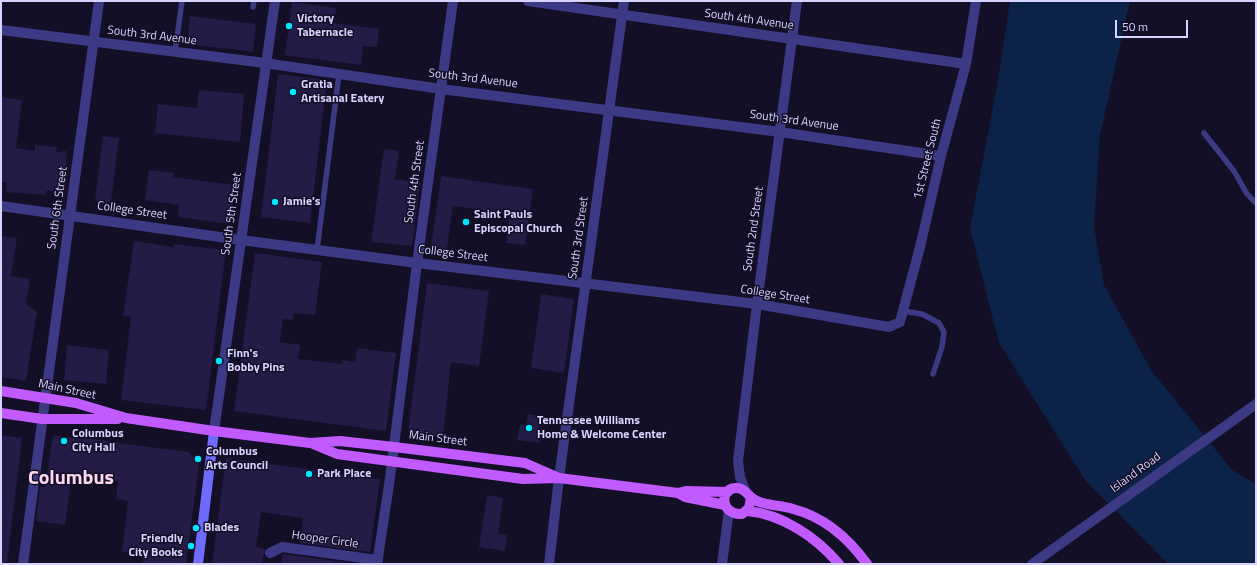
<!DOCTYPE html>
<style>
body{margin:0}
#map{position:relative;width:1257px;height:565px;overflow:hidden;background:#130f26;font-family:"Titillium Web",sans-serif}
canvas{display:block}
.frame{position:absolute;inset:0;border:2px solid #d9d4ff;pointer-events:none}
.scale{position:absolute;left:1115px;top:20px;width:73px;height:18px;box-sizing:border-box;border:2px solid #d9d4ff;border-top:0;padding-left:5px;font-size:12px;line-height:14px;white-space:nowrap;color:#d9d4ff;-webkit-text-stroke:3px #130f26;paint-order:stroke}
</style>
<div id="map">
<canvas width="1257" height="565"></canvas>
<div class="frame"></div>
<div class="scale">50 m</div>
</div>
<script>
const c = document.querySelector('canvas').getContext('2d');
c.lineJoin = 'round';
function paint(path, color) { c.fillStyle = color; c.fill(path, 'evenodd'); }
function stroke(path, color, width, dash) { c.strokeStyle = color; c.lineWidth = width; c.lineCap = dash ? 'butt' : 'round'; c.setLineDash(dash || []); c.stroke(path); }
function drawText(font, color, halo, rows, align = 'center') {
  c.font = font + ' "Titillium Web",sans-serif'; c.lineWidth = 3; c.setLineDash([]); c.textBaseline = 'middle'; c.strokeStyle = halo; c.fillStyle = color; for (const [text, x, y, turn = 0] of rows) {
    c.save(); c.translate(x, y); c.rotate((+turn || 0) * Math.PI / 180); c.textAlign = isNaN(turn) ? turn : align; if (halo) c.strokeText(text, 0, 0); c.fillText(text, 0, 0); c.restore();
  }
}
const water = new Path2D(`
 M 1010,1 L 1130,1 L 1100,135 L 1094,227 L 1104,285 L 1151,370 L 1232,470 L 1256,484 L 1256,564 L 1168,564 L 1085,480 L 999,343 L 970,228 L 997,86 Z`);
const building = new Path2D(`
 M 292,2 L 336,8 L 334,23 L 379,29 L 377,47 L 363,46 L 361,65 L 285,55 Z
 M 190,16 L 256,24 L 253,52 L 187,44 Z
 M 278,74 L 327,80 L 310,223 L 261,217 Z
 M 199,90 L 244,94 L 240,142 L 155,133 L 158,104 L 197,108 Z
 M 1,97 L 22,100 L 16,148 L 35,151 L 35,145 L 57,147 L 56,152 L 67,151 L 64,192 L 46,191 L 46,195 L 6,192 L 7,183 L 1,182 Z
 M 103,136 L 119,138 L 111,203 L 95,201 Z
 M 384,149 L 399,151 L 395,179 L 420,183 L 412,246 L 371,242 Z
 M 149,170 L 174,173 L 173,177 L 234,185 L 229,224 L 178,217 L 179,205 L 145,200 Z
 M 441,176 L 533,189 L 525,245 L 506,243 L 510,211 L 496,209 L 494,218 L 482,216 L 483,210 L 453,206 L 447,249 L 431,247 Z
 M 1,236 L 17,238 L 11,276 L 30,279 L 26,304 L 37,312 L 26,381 L 1,377 Z
 M 134,241 L 174,247 L 174,244 L 226,250 L 206,410 L 121,400 L 131,317 L 123,316 Z
 M 255,253 L 322,262 L 315,315 L 294,313 L 293,320 L 283,319 L 280,342 L 300,345 L 298,359 L 342,364 L 342,360 L 355,362 L 357,348 L 396,353 L 386,431 L 234,411 Z
 M 427,283 L 489,291 L 479,366 L 451,362 L 443,437 L 408,432 Z
 M 541,294 L 574,299 L 564,373 L 531,368 Z
 M 67,345 L 109,350 L 106,384 L 64,380 Z
 M 528,414 L 541,416 L 538,432 L 542,433 L 540,443 L 517,440 L 520,424 L 526,425 Z
 M 1,435 L 22,438 L 7,564 L 1,564 Z
 M 53,435 L 84,439 L 84,438 L 118,442 L 118,443 L 189,452 L 199,464 L 186,564 L 143,564 L 144,554 L 122,552 L 128,501 L 116,499 L 118,481 L 74,476 L 73,480 L 71,480 L 65,525 L 36,521 L 40,487 L 45,487 Z
 M 226,458 L 380,479 L 370,552 L 300,543 L 303,518 L 261,512 L 256,547 L 265,549 L 262,564 L 212,564 Z
 M 487,495 L 503,498 L 498,534 L 507,535 L 505,551 L 479,547 Z
 M 283,554 L 359,564 L 281,564 Z`);
const service = new Path2D(`
 M 253,7 L 254,1
 M 175,52 L 182,1
 M 1204,133 L 1234,171 L 1247,194 L 1256,203
 M 317,250 L 339,74
 M 903,311 L 922,314 L 939,323 L 944,332 L 942,347 L 933,374`);
const minor = new Path2D(`
 M 528,1 L 966,64
 M 1,30 L 265,63 L 441,89 L 780,132 L 941,156
 M 1,206 L 241,240 L 417,263 L 757,304 L 889,327 L 900,322 L 920,247 L 941,156 L 966,64 L 976,1
 M 745,490 L 740,477 L 738,461 L 757,304 L 797,1
 M 270,553 L 282,547 L 378,560
 M 23,564 L 99,1
 M 377,564 L 390,478 L 417,263 L 453,1
 M 549,564 L 559,478 L 624,1
 M 722,564 L 729,510`);
const tertiary = new Path2D(`
 M 214,431 L 275,1
 M 1032,564 L 1256,404`);
const secondary = new Path2D(`
 M 198,564 L 214,431`);
const primary = new Path2D(`
 M 1,391 L 76,403 L 126,418 L 214,431 L 310,443 L 340,441 L 394,447 L 525,463 L 559,478
 M 1,413 L 42,419 L 118,419
 M 313,444 L 337,454 L 523,479 L 559,478 L 678,493 L 685,497 L 725,505
 M 678,493 L 686,491 L 728,492
 M 751,498 L 749,508 L 742,514 C 722,516 718,490 735,488 C 746,487 748,498 757,501 C 768,506 781,505 793,509 C 824,517 849,539 867,564
 M 747,511 C 782,514 816,537 839,564`);
const markers = [
 [289,26,4,"#00e5ff"],
 [293,92,4,"#00e5ff"],
 [275,202,4,"#00e5ff"],
 [466,222,4,"#00e5ff"],
 [219,361,4,"#00e5ff"],
 [529,428,4,"#00e5ff"],
 [64,441,4,"#00e5ff"],
 [198,459,4,"#00e5ff"],
 [309,474,4,"#00e5ff"],
 [196,528,4,"#00e5ff"],
 [191,546,4,"#00e5ff"]
];
const poiNames = [
 ["Victory",297,19],
 ["Tabernacle",297,33],
 ["Gratia",301,85],
 ["Artisanal Eatery",301,99],
 ["Jamie's",283,202],
 ["Saint Pauls",474,215],
 ["Episcopal Church",474,229],
 ["Finn's",227,354],
 ["Bobby Pins",227,368],
 ["Tennessee Williams",537,421],
 ["Home & Welcome Center",537,435],
 ["Columbus",72,434],
 ["City Hall",72,448],
 ["Columbus",206,452],
 ["Arts Council",206,466],
 ["Park Place",317,474],
 ["Blades",204,528],
 ["Friendly",183,539,"right"],
 ["City Books",183,553,"right"]
];
const streetNames = [
 ["South 4th Avenue",749,20,8],
 ["South 3rd Avenue",152,36,7],
 ["South 3rd Avenue",473,79,7],
 ["South 3rd Avenue",794,121,8],
 ["1st Street South",928,159,-76],
 ["South 4th Street",415,182,-82],
 ["South 6th Street",58,208,-82],
 ["College Street",132,211,8],
 ["South 5th Street",232,214,-82],
 ["South 2nd Street",754,229,-82],
 ["South 3rd Street",579,238,-82],
 ["College Street",453,254,7],
 ["College Street",775,295,9],
 ["Main Street",67,390,12],
 ["Main Street",438,439,7],
 ["Island Road",1136,473,-36],
 ["Hooper Circle",325,540,8]
];
const townNames = [
 ["Columbus",71,479]
];
paint(water, '#0c2248');
paint(building, '#241b47');
stroke(service, '#3d3a85', 5.5);
stroke(minor, '#3d3a85', 10);
stroke(tertiary, '#3d3a85', 10);
stroke(secondary, '#6f6bff', 10);
stroke(primary, '#c25bff', 10);
for (const [x, y, r, color] of markers) { const dot = new Path2D(); dot.arc(x, y, r, 0, 2 * Math.PI); c.fillStyle = color; c.fill(dot); stroke(dot, '#130f26', 1.5); }
drawText('bold 12px', '#d9d4ff', '#130f26', poiNames, 'left');
drawText('12px', '#d9d4ff', '#130f26', streetNames);
drawText('bold 20px', '#ffd6f0', '#130f26', townNames);
</script>
